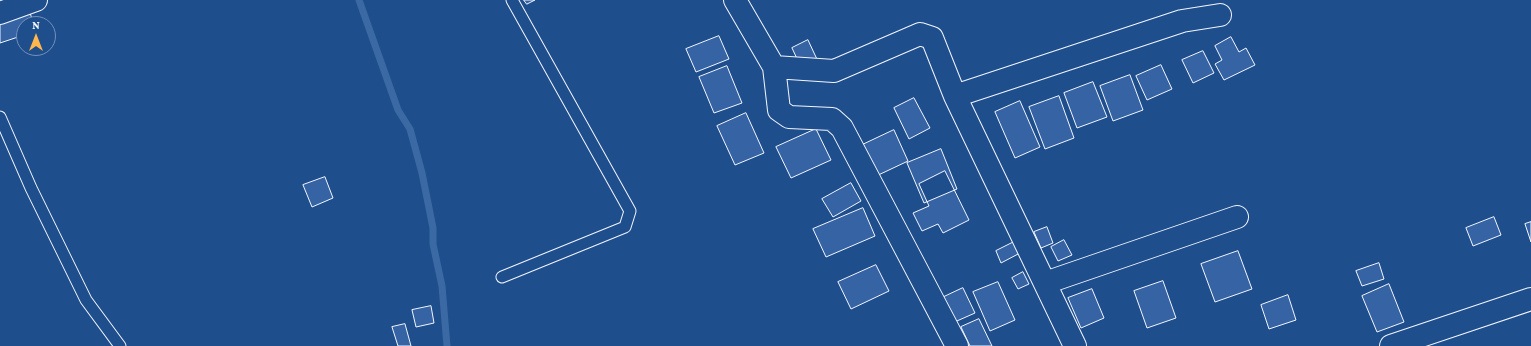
<!DOCTYPE html>
<style>
body{margin:0}
#map{position:relative;width:1531px;height:346px;overflow:hidden;background:#1f4e8c;font-family:"Crimson Pro",serif}
canvas{display:block}
.north{position:absolute;left:16px;top:16px;width:40px;height:40px;box-sizing:border-box;background:#1f4e8c;border:1px solid #7391ba;border-radius:50%;rotate:0deg;font-size:11px;font-weight:700;line-height:16px;text-align:center;color:#f2f6ff}
.north::after{content:'';display:block;margin:auto;width:14px;height:18px;background:#ffb74d;clip-path:polygon(50% 0,100% 100%,50% 72%,0 100%)}
</style>
<div id="map">
<canvas width="1531" height="346"></canvas>
<div class="north">N</div>
</div>
<script>
const c = document.querySelector('canvas').getContext('2d');
c.lineJoin = 'round';
function stroke(path, color, width, dash) { c.strokeStyle = color; c.lineWidth = width; c.lineCap = dash ? 'butt' : 'round'; c.setLineDash(dash || []); c.stroke(path); }
function paint(path, color) { c.fillStyle = color; c.fill(path, 'evenodd'); }
const stream = new Path2D(`
 M 359,0 L 398,110 L 410,129 L 422,173 L 433,228 L 433,244 L 442,286 L 447,346`);
const building = new Path2D(`
 M 524,0 L 535,0 L 527,4 Z
 M 30,13 L 34,24 L 24,24 L 24,35 L 0,43 L 0,24 Z
 M 719,36 L 729,59 L 696,72 L 686,49 Z
 M 1231,37 L 1239,52 L 1246,48 L 1255,65 L 1224,80 L 1215,64 L 1222,60 L 1215,46 Z
 M 808,40 L 822,70 L 806,78 L 792,48 Z
 M 1203,51 L 1214,73 L 1193,83 L 1182,60 Z
 M 1161,65 L 1172,89 L 1147,100 L 1136,76 Z
 M 727,66 L 742,103 L 714,113 L 699,77 Z
 M 1130,75 L 1143,110 L 1113,121 L 1100,86 Z
 M 1093,82 L 1107,117 L 1077,128 L 1064,93 Z
 M 1059,96 L 1074,138 L 1045,149 L 1029,107 Z
 M 914,98 L 930,128 L 909,139 L 894,108 Z
 M 1020,101 L 1040,147 L 1015,158 L 995,112 Z
 M 746,113 L 764,153 L 735,165 L 717,126 Z
 M 816,129 L 831,160 L 791,178 L 776,147 Z
 M 894,130 L 908,161 L 872,178 L 858,147 Z
 M 941,149 L 957,189 L 924,203 L 907,163 Z
 M 945,171 L 969,220 L 943,233 L 938,224 L 922,231 L 913,213 L 929,206 L 919,184 Z
 M 325,177 L 333,198 L 312,207 L 303,185 Z
 M 851,183 L 861,201 L 833,217 L 822,199 Z
 M 863,208 L 875,236 L 826,257 L 813,229 Z
 M 1494,217 L 1501,235 L 1473,246 L 1466,228 Z
 M 1531,222 L 1531,242 L 1525,224 Z
 M 1047,227 L 1053,243 L 1041,248 L 1034,232 Z
 M 1064,240 L 1072,255 L 1058,261 L 1051,247 Z
 M 1014,242 L 1020,253 L 1001,263 L 996,251 Z
 M 1238,251 L 1252,289 L 1215,302 L 1201,264 Z
 M 1379,263 L 1384,279 L 1362,286 L 1356,271 Z
 M 876,265 L 889,291 L 851,309 L 838,282 Z
 M 1023,272 L 1029,284 L 1018,289 L 1012,278 Z
 M 1163,281 L 1176,318 L 1147,328 L 1134,291 Z
 M 998,282 L 1015,320 L 990,331 L 973,292 Z
 M 1389,284 L 1404,322 L 1377,332 L 1362,296 Z
 M 963,288 L 975,313 L 941,328 L 929,304 Z
 M 1092,289 L 1104,318 L 1081,328 L 1068,298 Z
 M 1288,295 L 1296,320 L 1269,329 L 1261,305 Z
 M 431,306 L 434,323 L 416,327 L 412,310 Z
 M 979,319 L 992,346 L 970,346 L 961,327 Z
 M 405,324 L 411,346 L 398,346 L 392,327 Z`);
const lane = new Path2D(`
 M 0,117 L 31,188 L 86,300 L 120,346
 M 502,277 L 625,227 L 630,211 L 512,0`);
const street = new Path2D(`
 M 735,0 L 774,67 L 779,110 L 789,117 L 832,119 L 842,128 L 957,346
 M 0,13 L 36,0
 M 774,67 L 834,71 L 920,34 L 932,38 L 955,96 L 1075,346
 M 955,96 L 1182,21 L 1220,15
 M 1045,283 L 1237,217
 M 1391,346 L 1531,299`);
stroke(stream, '#3b69a3', 7);
paint(building, '#3563a3');
stroke(building, '#f2f6ff', 1);
stroke(lane, '#f2f6ff', 13);
stroke(street, '#f2f6ff', 24);
stroke(lane, '#1f4e8c', 11);
stroke(street, '#1f4e8c', 22);
</script>
